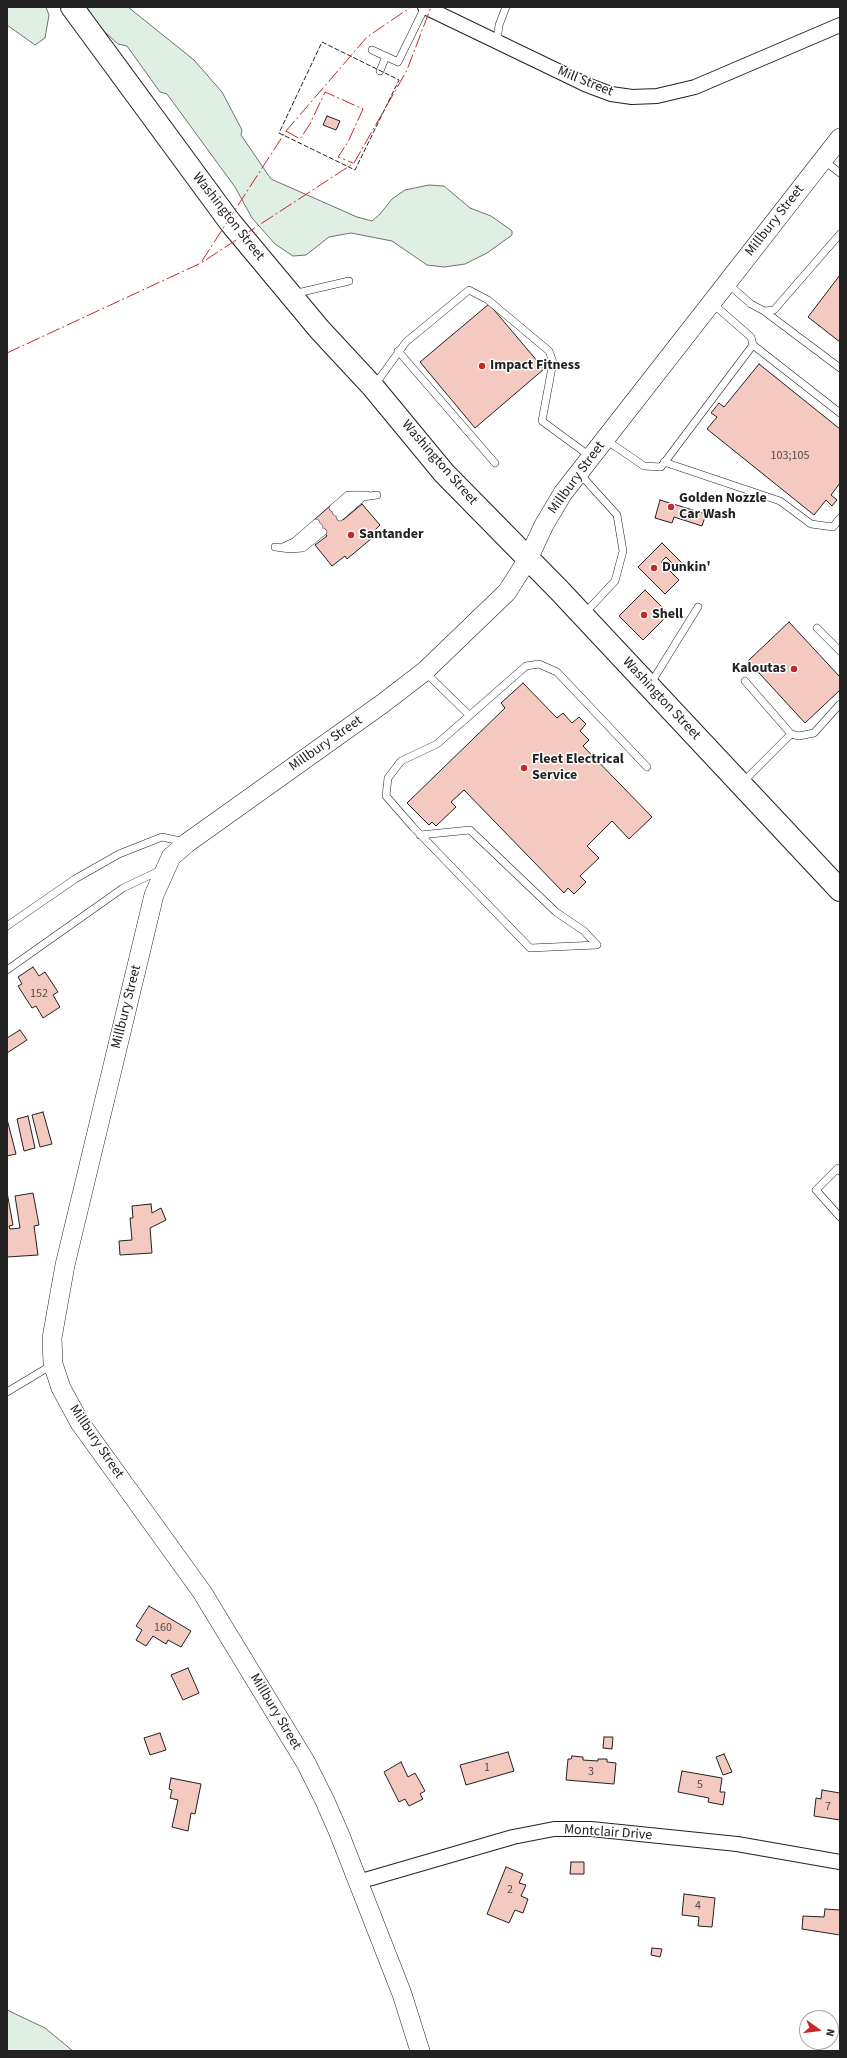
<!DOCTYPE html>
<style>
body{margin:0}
#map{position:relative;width:847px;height:2058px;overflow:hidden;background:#fff;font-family:"Source Sans 3",sans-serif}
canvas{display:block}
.frame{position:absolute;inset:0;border:8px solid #222;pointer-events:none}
.north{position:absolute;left:799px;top:2010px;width:40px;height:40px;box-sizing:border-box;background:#fff;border:1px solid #a7a7a7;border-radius:50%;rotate:104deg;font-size:11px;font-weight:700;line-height:16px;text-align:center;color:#222}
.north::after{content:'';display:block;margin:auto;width:14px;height:18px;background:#c62828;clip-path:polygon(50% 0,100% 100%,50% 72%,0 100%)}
</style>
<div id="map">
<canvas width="847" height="2058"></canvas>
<div class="frame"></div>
<div class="north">N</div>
</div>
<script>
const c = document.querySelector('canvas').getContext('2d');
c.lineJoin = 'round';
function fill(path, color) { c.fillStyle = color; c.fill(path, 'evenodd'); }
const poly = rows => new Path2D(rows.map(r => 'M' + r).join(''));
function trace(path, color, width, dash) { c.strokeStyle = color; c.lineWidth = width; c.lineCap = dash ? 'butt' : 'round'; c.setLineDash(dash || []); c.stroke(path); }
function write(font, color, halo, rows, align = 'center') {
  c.font = font + ' "Source Sans 3",sans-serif'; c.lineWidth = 3; c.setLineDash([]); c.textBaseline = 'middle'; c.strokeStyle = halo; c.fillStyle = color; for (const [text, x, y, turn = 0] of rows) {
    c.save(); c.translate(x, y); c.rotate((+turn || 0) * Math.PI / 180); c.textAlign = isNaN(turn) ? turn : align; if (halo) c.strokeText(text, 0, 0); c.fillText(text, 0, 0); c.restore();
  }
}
const green = poly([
 [7,7,46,7,49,15,45,38,35,45,7,25,7,7],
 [87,7,128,7,194,60,222,92,242,130,241,135,271,179,357,217,372,221,380,214,392,199,405,190,429,185,444,186,470,208,491,216,508,228,512,231,512,235,487,253,465,264,444,267,427,265,392,241,351,233,329,237,306,255,293,256,275,244,252,218,235,187,167,94,160,92,127,46,118,44,96,24,87,7],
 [7,2010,45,2028,73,2051,7,2051,7,2010]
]);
fill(green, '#e0efe3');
trace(green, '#6f6f6f', 1);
const building = poly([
 [327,116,340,121,336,130,323,125,327,116],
 [840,275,840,342,808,317,840,275],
 [489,304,544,369,475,428,420,362,489,304],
 [759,364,840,429,840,483,831,495,837,500,832,506,826,500,814,515,707,429,717,417,711,413,719,403,724,407,759,364],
 [660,500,706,514,702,526,674,517,672,523,655,518,660,500],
 [362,504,380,525,375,530,378,533,347,559,345,556,332,566,315,545,327,536,314,520,331,505,343,520,362,504],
 [662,543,683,564,678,569,666,557,661,562,679,580,665,594,638,567,662,543],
 [645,590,669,614,643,640,619,616,645,590],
 [789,622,840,677,840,690,805,723,748,661,789,622],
 [523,683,557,718,563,713,572,723,579,717,586,724,580,731,589,740,583,746,652,817,629,839,612,821,587,846,599,858,580,876,586,882,574,894,568,888,564,893,464,790,451,802,456,807,436,826,432,822,429,825,407,803,505,708,501,703,523,683],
 [33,967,39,976,45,972,58,992,53,995,60,1007,43,1018,36,1006,32,1008,18,986,22,984,18,977,33,967],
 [20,1030,27,1040,7,1053,7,1038,20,1030],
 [43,1112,52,1144,40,1147,32,1115,43,1112],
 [28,1116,35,1148,24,1151,17,1119,28,1116],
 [7,1119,16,1154,7,1156,7,1119],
 [7,1192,13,1225,9,1226,10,1229,20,1228,15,1196,33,1193,39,1225,34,1226,38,1255,7,1257,7,1192],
 [151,1204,152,1213,161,1208,166,1220,150,1228,152,1253,120,1255,119,1241,132,1240,130,1218,133,1218,132,1206,151,1204],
 [149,1606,191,1631,181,1647,168,1640,166,1644,153,1636,146,1646,136,1640,142,1630,136,1626,149,1606],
 [188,1668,199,1693,183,1700,171,1675,188,1668],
 [160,1733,166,1750,150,1755,144,1738,160,1733],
 [604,1737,613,1737,612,1749,603,1748,604,1737],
 [508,1752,514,1771,466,1785,460,1765,508,1752],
 [724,1754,732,1772,723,1775,716,1757,724,1754],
 [572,1756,583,1757,583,1760,598,1761,598,1759,607,1759,607,1762,616,1763,614,1784,566,1780,568,1759,571,1759,572,1756],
 [401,1762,408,1777,415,1773,425,1791,420,1794,423,1799,409,1806,405,1799,399,1802,384,1772,401,1762],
 [682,1771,722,1778,720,1792,725,1792,723,1805,708,1802,709,1798,678,1792,682,1771],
 [171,1778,201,1784,195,1814,191,1813,188,1831,172,1827,178,1800,170,1798,172,1790,169,1789,171,1778],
 [822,1790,840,1793,840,1820,814,1816,816,1798,821,1799,822,1790],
 [571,1862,584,1862,584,1874,570,1874,571,1862],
 [506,1867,523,1874,519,1883,526,1885,521,1896,528,1899,523,1913,515,1910,509,1923,487,1914,506,1867],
 [684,1894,715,1898,712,1927,698,1926,699,1917,682,1915,684,1894],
 [825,1909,840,1910,840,1935,802,1929,803,1916,824,1917,825,1909],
 [652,1948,662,1949,660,1957,651,1955,652,1948]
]);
fill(building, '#f3c9c0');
trace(building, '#222', 1);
const lane = poly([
 [497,42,499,25,506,7],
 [372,50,398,62,425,7],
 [380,71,386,56],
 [823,160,840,173],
 [728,284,751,304,764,311,774,310,840,234],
 [293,294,349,281],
 [764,311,840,368],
 [753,345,840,413],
 [398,351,495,463],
 [374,386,406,342,469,290,488,300,549,351,553,362,542,421,591,457],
 [606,440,644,466,661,467,753,345,751,337,712,303],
 [664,462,780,501,811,524,833,527,840,518],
 [579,473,617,515,623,551,615,581,585,613],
 [333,508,348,495,367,495],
 [336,512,357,495],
 [340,517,363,497,377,495],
 [296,546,319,527],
 [275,547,290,549,303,548,323,532],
 [283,547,294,542,316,523],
 [817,628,840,651],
 [425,672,469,715],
 [745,681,791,734],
 [651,683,698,607],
 [742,783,791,734,799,736,814,733,840,704],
 [420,835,470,830,556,912,584,931,597,945,530,948,413,827,386,796,388,778,401,761,437,744,526,666,539,664,557,672,647,767],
 [7,926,75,879,119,854,162,837,185,842],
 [7,970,123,888,161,870],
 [840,1171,838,1168,816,1190,840,1217],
 [7,1392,52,1365]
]);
const street = poly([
 [425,7,587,85,611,94,632,97,657,96,695,87,840,25],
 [358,1882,513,1837,554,1829,591,1829,737,1844,840,1862]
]);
const secondary = poly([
 [420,2051,402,1994,339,1833,325,1801,306,1763,202,1592,80,1423,61,1388,53,1364,52,1338,65,1265,154,895,171,857,187,843,382,704,425,671,507,592,528,559,544,525,563,493,840,138]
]);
const primary = poly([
 [72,7,230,222,320,330,373,387,444,473,559,590,840,890]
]);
trace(lane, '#222', 8);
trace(street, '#222', 16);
trace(secondary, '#222', 20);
trace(primary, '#222', 24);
trace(lane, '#fff', 7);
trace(street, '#fff', 14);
trace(secondary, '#fff', 19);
trace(primary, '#fff', 22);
trace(poly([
 [322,42,399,80,355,170,279,133,322,42]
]), '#222', 1, [5, 2]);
trace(poly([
 [286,131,300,139,310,124,325,92,363,109,348,142,338,157,353,163],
 [202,261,286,131,367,37,411,7],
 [7,353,201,263,354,163,407,70,431,7]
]), '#c62828', 1, [14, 3, 2, 3]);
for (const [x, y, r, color] of [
 [482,366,4,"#c62828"],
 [671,507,4,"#c62828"],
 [351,535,4,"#c62828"],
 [654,568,4,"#c62828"],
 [644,615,4,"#c62828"],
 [794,669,4,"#c62828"],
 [524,768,4,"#c62828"]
]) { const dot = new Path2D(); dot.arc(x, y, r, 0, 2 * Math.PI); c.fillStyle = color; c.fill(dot); trace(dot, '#fff', 1.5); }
write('12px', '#564c4a', null, [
 ["103;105",790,456],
 ["152",39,994],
 ["160",163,1628],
 ["1",487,1768],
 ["3",591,1772],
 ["5",700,1785],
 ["7",828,1807],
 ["2",510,1890],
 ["4",698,1906]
]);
write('14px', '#222', '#fff', [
 ["Mill Street",585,82,22],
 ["Washington Street",228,217,52],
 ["Millbury Street",775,221,-52],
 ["Washington Street",439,463,49],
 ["Millbury Street",577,478,-54],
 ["Washington Street",661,699,47],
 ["Millbury Street",326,744,-35],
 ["Millbury Street",127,1007,-76],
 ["Millbury Street",96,1442,56],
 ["Millbury Street",275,1712,59],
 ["Montclair Drive",608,1833,4]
]);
write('bold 14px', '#222', '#fff', [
 ["Impact Fitness",490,366],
 ["Golden Nozzle",679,499],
 ["Car Wash",679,515],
 ["Santander",359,535],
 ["Dunkin'",662,568],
 ["Shell",652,615],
 ["Kaloutas",786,669,"right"],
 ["Fleet Electrical",532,760],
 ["Service",532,776]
], 'left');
</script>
